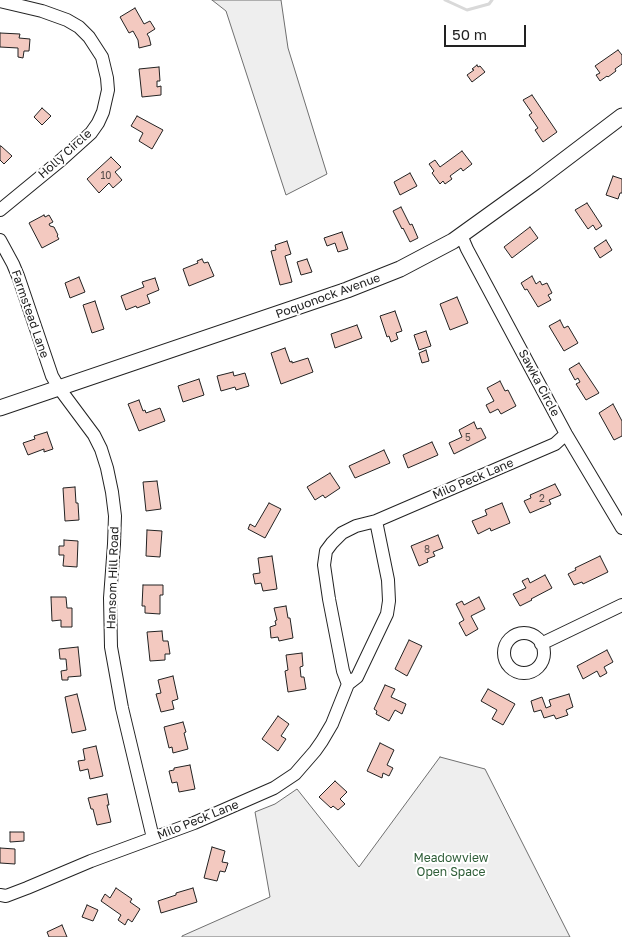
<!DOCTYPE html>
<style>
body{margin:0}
#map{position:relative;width:622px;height:937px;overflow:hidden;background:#fff;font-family:"Golos Text",sans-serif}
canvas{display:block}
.scale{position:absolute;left:444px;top:25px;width:82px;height:22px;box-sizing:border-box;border:2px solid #222;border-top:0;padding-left:6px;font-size:15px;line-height:18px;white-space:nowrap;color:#222;-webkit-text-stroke:4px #fff;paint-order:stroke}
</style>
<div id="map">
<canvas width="622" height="937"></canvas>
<div class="scale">50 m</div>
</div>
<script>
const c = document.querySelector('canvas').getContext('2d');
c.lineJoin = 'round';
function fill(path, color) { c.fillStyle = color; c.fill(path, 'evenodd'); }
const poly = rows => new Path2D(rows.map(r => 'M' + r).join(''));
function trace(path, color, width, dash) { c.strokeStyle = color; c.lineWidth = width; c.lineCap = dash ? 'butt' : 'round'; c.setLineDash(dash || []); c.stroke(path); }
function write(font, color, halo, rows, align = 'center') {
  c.font = font + ' "Golos Text",sans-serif'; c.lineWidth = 4; c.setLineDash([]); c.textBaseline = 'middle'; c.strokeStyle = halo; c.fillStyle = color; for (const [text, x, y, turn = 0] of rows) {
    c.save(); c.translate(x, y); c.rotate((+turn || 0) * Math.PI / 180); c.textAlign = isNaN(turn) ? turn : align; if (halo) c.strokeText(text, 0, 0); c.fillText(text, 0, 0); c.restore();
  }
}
const green = poly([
 [212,0,281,0,288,48,327,174,286,195,226,11,212,0],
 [440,757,485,769,570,937,182,937,182,936,270,897,255,812,275,804,297,789,359,867,440,757]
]);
fill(green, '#eee');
trace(green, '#6f6f6f', 1);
trace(poly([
 [445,0,467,10,489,4,492,0]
]), '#d9d9d9', 3);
const building = poly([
 [135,8,144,24,150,21,155,29,147,34,149,37,151,45,139,48,138,40,133,31,129,33,120,17,135,8],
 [0,33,20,34,19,38,30,39,29,51,24,51,23,58,18,57,18,48,0,47,0,33],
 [618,50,622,55,622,64,615,69,616,71,608,77,607,76,600,81,596,75,600,73,595,66,618,50],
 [477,65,478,67,480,66,485,72,472,82,467,75,474,70,472,69,477,65],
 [159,67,160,81,157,81,157,87,161,86,161,95,142,97,139,69,159,67],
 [532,95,557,132,543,142,535,130,538,128,529,115,532,113,523,100,532,95],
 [42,108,51,116,42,125,34,117,42,108],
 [137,116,163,130,152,149,139,141,143,133,131,126,137,116],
 [0,146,1,146,12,156,4,164,0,160,0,146],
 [462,151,472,164,463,171,461,168,450,176,452,179,445,184,443,181,440,184,432,173,434,171,429,164,435,160,440,167,462,151],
 [111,157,121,167,115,172,122,180,113,188,109,183,99,193,87,179,111,157],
 [410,173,417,186,400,195,394,182,410,173],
 [613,176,622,179,622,193,620,193,618,199,606,195,613,176],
 [587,203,602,226,596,230,593,225,588,229,575,210,587,203],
 [401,207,410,225,412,224,418,238,410,242,403,228,402,229,393,211,401,207],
 [44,215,45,217,49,215,53,222,49,224,50,226,54,227,58,235,57,236,59,239,42,248,29,223,44,215],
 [530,227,538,238,512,258,504,247,530,227],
 [342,232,348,249,338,252,335,243,327,246,324,238,342,232],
 [606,240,612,250,600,258,594,248,606,240],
 [287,241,291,254,285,256,292,282,280,285,271,251,276,250,275,245,287,241],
 [202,259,204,263,208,262,214,276,189,286,183,269,198,263,197,261,202,259],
 [307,259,312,272,301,275,297,262,307,259],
 [532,276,536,284,540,281,542,285,547,283,552,293,548,295,551,300,538,307,527,289,525,290,521,283,532,276],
 [79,277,85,292,70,298,65,283,79,277],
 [155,278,159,290,147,295,150,303,137,308,136,306,126,310,121,296,144,287,142,282,155,278],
 [457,297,468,323,450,330,440,304,457,297],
 [95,301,104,329,92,333,83,305,95,301],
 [395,311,402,331,396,333,398,339,391,342,389,336,387,337,380,316,395,311],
 [560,320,564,328,568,326,578,343,564,351,549,326,560,320],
 [357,325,362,338,335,348,331,334,357,325],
 [426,331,431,346,419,350,414,335,426,331],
 [285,348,290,362,292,361,292,363,308,358,313,372,281,384,271,353,285,348],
 [426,350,429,361,422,363,419,353,426,350],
 [579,363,599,393,586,400,576,384,580,382,578,378,575,380,569,369,579,363],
 [233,372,234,376,245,373,249,386,236,390,235,387,221,391,217,376,233,372],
 [199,379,204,395,183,402,178,386,199,379],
 [500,381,505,391,508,390,516,406,501,414,498,409,490,413,486,405,494,401,487,388,500,381],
 [139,400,143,411,145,410,146,413,160,408,165,421,139,431,128,404,139,400],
 [613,404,622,421,622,436,614,440,599,413,613,404],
 [474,422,477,429,481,428,486,438,454,454,449,443,462,437,459,430,474,422],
 [47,432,53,449,44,452,44,449,28,455,23,443,35,439,34,436,47,432],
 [432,442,438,455,408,468,403,455,432,442],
 [384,450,390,463,355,478,349,466,384,450],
 [330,473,340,488,325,498,323,495,315,500,307,487,330,473],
 [157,481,161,509,146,511,143,482,157,481],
 [555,484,561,495,549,500,551,504,530,513,524,501,531,498,530,495,555,484],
 [75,487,76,503,78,503,79,520,65,521,63,488,75,487],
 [269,503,281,509,265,538,248,529,250,524,255,527,269,503],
 [502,503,510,523,491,531,490,528,478,534,472,521,487,515,485,510,502,503],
 [147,530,162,531,160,557,146,556,147,530],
 [438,535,443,548,433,552,435,556,427,559,428,562,419,566,411,546,438,535],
 [64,540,78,541,77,567,63,566,64,555,59,555,59,546,64,546,64,540],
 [272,556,277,589,263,591,261,583,255,584,253,574,260,573,258,558,272,556],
 [600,556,608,572,583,584,582,582,574,585,568,574,576,570,575,568,600,556],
 [545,575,552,588,531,599,532,600,520,606,513,594,526,588,522,581,528,578,530,583,545,575],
 [143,585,163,585,163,595,160,595,160,614,145,613,145,606,142,606,143,585],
 [51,597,66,597,67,608,72,608,72,627,61,627,61,620,52,621,51,597],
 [479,597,485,609,471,616,478,629,466,636,459,623,464,620,456,604,462,601,464,605,479,597],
 [286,606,288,618,290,618,293,638,279,641,278,637,271,638,270,627,276,625,275,621,277,620,274,608,286,606],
 [162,631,163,641,168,641,170,654,165,654,165,660,150,661,147,632,162,631],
 [409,640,422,646,407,676,395,669,409,640],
 [78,647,81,676,68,677,68,680,62,680,61,671,67,670,66,659,60,659,59,649,78,647],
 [607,650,613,662,604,667,607,673,600,677,597,671,583,679,577,666,607,650],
 [302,653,303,666,300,667,301,677,304,677,306,689,288,692,285,671,288,670,286,655,302,653],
 [173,676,178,699,172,701,174,709,161,712,156,694,161,693,158,680,173,676],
 [385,685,395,689,391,697,406,704,402,714,395,710,389,721,376,714,377,711,374,709,385,685],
 [488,689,515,704,503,725,492,719,497,710,481,701,488,689],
 [77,694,86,730,72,733,65,697,77,694],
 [569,694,573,707,566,710,568,715,556,719,554,715,544,718,541,710,534,712,531,701,542,697,546,708,551,706,549,700,569,694],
 [278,716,289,724,281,736,286,739,278,751,262,739,278,716],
 [183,722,186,732,184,733,188,749,173,753,172,747,169,748,164,727,183,722],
 [380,743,394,750,387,765,393,768,389,776,383,773,382,778,367,771,380,743],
 [96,746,103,776,90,779,88,769,80,771,78,761,85,760,83,749,96,746],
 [190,765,195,789,179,792,177,782,172,783,169,771,174,770,174,768,190,765],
 [335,781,347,792,340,799,345,804,338,810,333,806,331,808,319,797,335,781],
 [107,794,109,805,107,805,111,822,97,825,93,809,91,809,88,798,107,794],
 [10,832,24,832,24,841,10,842,10,832],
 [212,847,225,851,222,862,228,863,225,872,220,871,217,881,204,878,212,847],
 [0,848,15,849,15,864,0,863,0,848],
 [116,888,132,899,130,902,140,909,132,922,128,919,125,925,118,920,121,915,101,901,105,894,110,898,116,888],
 [193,888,197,902,161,913,158,901,176,895,176,893,193,888],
 [87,905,98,910,93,921,82,917,87,905],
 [62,925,67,937,49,937,47,932,62,925]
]);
fill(building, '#f3c9c0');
trace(building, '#222', 1);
const minor = poly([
 [0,1,42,11,67,20,79,27,89,37,102,57,107,78,108,90,103,112,98,123,91,133,61,160,0,210],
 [461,235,467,249,566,434,622,528],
 [0,240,13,264,18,276,52,376,59,388,94,435,101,449,107,468,112,492,115,516,114,544,110,598,111,647,122,708,153,838],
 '504 653a20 20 0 1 1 40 0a20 20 0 1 1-40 0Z',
 [541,644,622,605],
 [348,684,357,677,387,614,389,601,388,580,376,521],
 [0,895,6,896,27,888,91,861,194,823,274,788,295,774,315,751,322,741,332,724,348,684,343,671,329,599,324,565,326,551,332,543,342,533,356,526,376,521,555,444,566,434]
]);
const major = poly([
 [0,408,347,290,400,269,453,241,535,182,622,116]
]);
trace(minor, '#222', 14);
trace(major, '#222', 17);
trace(minor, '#fff', 12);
trace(major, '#fff', 15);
write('10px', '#564c4a', null, [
 ["10",106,176],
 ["5",468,438],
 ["2",542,499],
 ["8",427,550]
]);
write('12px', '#222', '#fff', [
 ["Holly Circle",65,154,-42],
 ["Poquonock Avenue",328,296,-20],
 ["Farmstead Lane",30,314,71],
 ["Sawka Circle",539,383,62],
 ["Milo Peck Lane",473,479,-23],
 ["Hansom Hill Road",113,578,-88],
 ["Milo Peck Lane",198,820,-22]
]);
write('12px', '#2f5e38', '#fff', [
 ["Meadowview",451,858],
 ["Open Space",451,872]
]);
</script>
